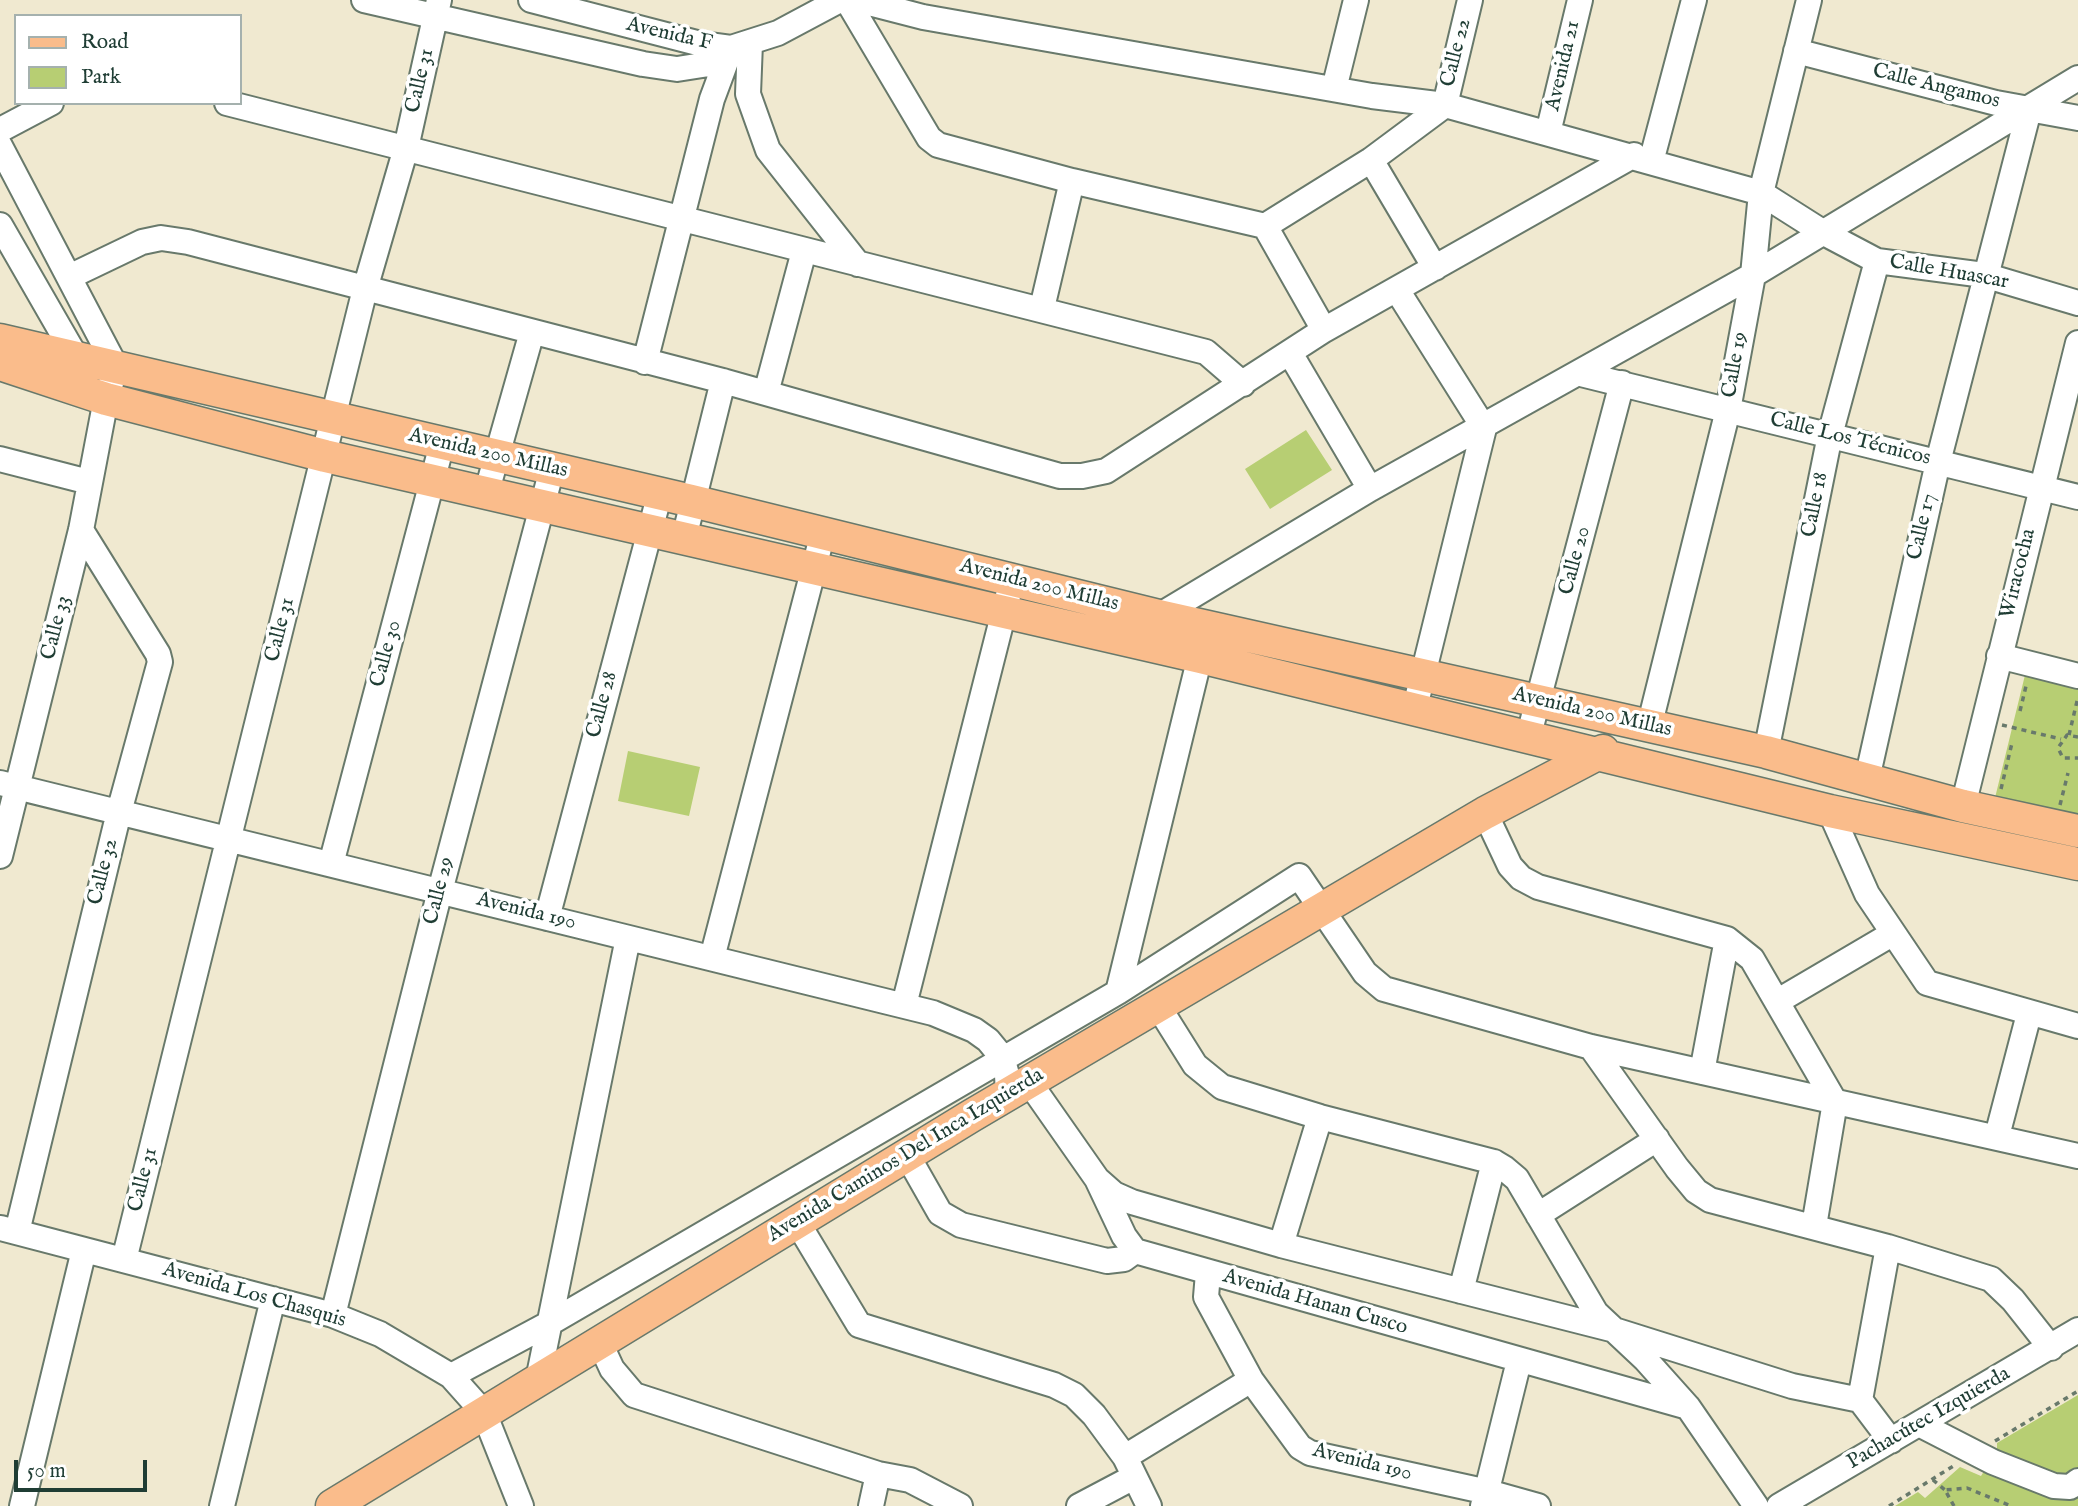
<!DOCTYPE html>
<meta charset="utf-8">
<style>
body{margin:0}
#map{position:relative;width:2078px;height:1506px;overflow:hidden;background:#f0e9d0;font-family:"IM FELL English",serif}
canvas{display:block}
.legend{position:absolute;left:14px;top:14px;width:228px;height:91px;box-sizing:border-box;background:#fff;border:2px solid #a5b1ae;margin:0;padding:9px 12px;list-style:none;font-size:21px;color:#1f3d34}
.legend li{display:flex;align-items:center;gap:14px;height:35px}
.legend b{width:35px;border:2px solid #a5b1ae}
.scale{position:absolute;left:14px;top:1460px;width:133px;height:32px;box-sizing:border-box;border:4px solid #1f3d34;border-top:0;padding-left:9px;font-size:21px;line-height:24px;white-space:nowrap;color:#1f3d34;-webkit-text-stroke:5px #fff;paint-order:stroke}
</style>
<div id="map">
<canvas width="2078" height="1506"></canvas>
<ul class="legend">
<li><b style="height:9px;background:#fabc8b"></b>Road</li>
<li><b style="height:19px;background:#b7ce73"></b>Park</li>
</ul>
<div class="scale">50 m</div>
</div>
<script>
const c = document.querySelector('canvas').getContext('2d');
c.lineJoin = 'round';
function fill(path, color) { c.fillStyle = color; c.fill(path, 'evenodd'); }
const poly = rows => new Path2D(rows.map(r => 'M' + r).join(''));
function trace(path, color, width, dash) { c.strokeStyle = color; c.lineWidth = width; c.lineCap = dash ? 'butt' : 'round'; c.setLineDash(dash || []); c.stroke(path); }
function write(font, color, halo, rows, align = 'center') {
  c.font = font + ' "IM FELL English",serif'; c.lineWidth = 7; c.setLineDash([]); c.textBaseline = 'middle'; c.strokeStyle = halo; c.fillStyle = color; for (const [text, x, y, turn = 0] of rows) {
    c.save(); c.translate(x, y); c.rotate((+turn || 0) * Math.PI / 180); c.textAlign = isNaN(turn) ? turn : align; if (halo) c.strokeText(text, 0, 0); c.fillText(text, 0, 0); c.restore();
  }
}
fill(poly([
 [1306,430,1332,470,1270,509,1245,469],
 [2025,675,2078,687,2078,815,1994,802],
 [628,751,700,767,689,816,618,801],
 [2078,1395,2078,1506,1895,1506,1918,1492,1925,1498,1960,1467,1981,1476,1997,1451,1997,1443]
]), '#b7ce73');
const minor = poly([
 [364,0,643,64,677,69,709,64,731,48],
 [531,0,701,44,731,48,778,33,840,0],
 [847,0,929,138,938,145,1072,181,1265,226,1371,160,1445,105,1470,0],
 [857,0,923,17,1372,96,1445,105,1761,193,1824,233,1877,261,1984,275,2078,303],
 [750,43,748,94,768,150,858,264],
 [1796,51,1996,103,2078,118],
 [1334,89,1356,0],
 [227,103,1206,352,1243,384],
 [0,130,51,103],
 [1548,133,1580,0],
 [0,146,116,367,106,399,81,530,0,856],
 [1371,160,1435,268],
 [1651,162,1694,0],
 [0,225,76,357],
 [1265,226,1324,330],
 [69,277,142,242,161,238,188,242,723,381,1060,476,1082,476,1106,471,1324,330,1634,155],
 [1397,290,1484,428,1414,711],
 [1042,308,1072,181],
 [1290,353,1370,489],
 [645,362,712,99,731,48],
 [1581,374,2078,497],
 [766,393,804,251],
 [0,459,89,482],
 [486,494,532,332],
 [684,538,723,381],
 [1152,620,1370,489,1753,275,2078,78],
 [1999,656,2078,676],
 [1649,727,1728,410,1753,275,1761,193,1809,0],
 [1528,738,1622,383],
 [1766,752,1830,435,1877,261],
 [1867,779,1938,462,2029,110],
 [0,783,933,1013,974,1030,988,1040,1002,1057,1007,1075,1008,1094],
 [1963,806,2078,343],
 [1830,811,1867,894,1927,983,2078,1026],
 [1485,813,1510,866,1521,878,1538,887,1727,939,1752,959,1835,1102,1814,1226],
 [331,864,442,444],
 [547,918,660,493],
 [712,958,823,533],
 [1118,992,1204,640],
 [1778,1001,1892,934],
 [904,1005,1012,580],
 [1158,1006,1195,1065,1222,1087,1320,1117,1494,1162,1504,1168,1517,1179,1596,1313,1645,1359,1688,1407,1756,1506],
 [1591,1047,1677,1168,1696,1191,1710,1200,1888,1247,1991,1279,2013,1300,2051,1348],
 [1702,1072,1727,939],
 [1029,1082,1097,1179,1124,1236,1135,1251,1688,1407],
 [1997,1136,2029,1014],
 [907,1155,940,1213,961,1225,1107,1261,1124,1259,1135,1251],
 [1097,1179,1114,1194,1132,1202,1281,1245,1611,1329,1792,1386,1860,1400],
 [1538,1215,1657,1139],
 [797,1222,859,1325,1054,1385,1074,1395,1094,1415,1125,1457,1149,1506],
 [1,1228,333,1315,380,1334,451,1376,484,1413,521,1506],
 [17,1232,119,812,160,662,158,654,81,530],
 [1281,1245,1320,1117],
 [1888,1247,1860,1400,1891,1441],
 [124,1260,365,289,406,148,439,0],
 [1208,1273,1206,1297,1251,1380,1300,1447,1310,1453,1488,1492,1538,1506],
 [1461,1291,1494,1162],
 [333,1315,440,891,552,469],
 [600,1343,612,1369,634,1395,878,1474,910,1480,960,1506],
 [451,1376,550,1323,1118,992,1299,876,1365,973,1384,989,1591,1047,2078,1156],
 [538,1380,628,938],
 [1919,1424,1993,1462,2054,1486,2070,1487,2078,1481],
 [1125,1457,1251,1380],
 [22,1506,84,1250],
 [222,1506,273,1299],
 [871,1506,878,1474],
 [1079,1506,1132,1478],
 [1483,1506,1519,1361],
 [1779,1506,2078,1330]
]);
const major = poly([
 [0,340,692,501,1159,616,1766,752,1963,806,2078,831],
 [0,364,106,399,325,456,1200,657,1830,811,2078,864],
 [332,1506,971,1116,1485,813,1603,751]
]);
trace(minor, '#68796b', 28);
trace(major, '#68796b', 35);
trace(poly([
 [2020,711,2027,682],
 [2002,725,2061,739],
 [2069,735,2078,697],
 [2078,737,2067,735,2058,748,2063,758,2078,758],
 [2001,789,2012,743],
 [2060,805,2068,773],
 [1995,1441,2078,1391],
 [1933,1480,1945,1490],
 [1889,1506,1955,1465],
 [1954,1506,1945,1490,1967,1488,2011,1506]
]), '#68796b', 3.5, [5, 5]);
trace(minor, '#fff', 24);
trace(major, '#fabc8b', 32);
write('21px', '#1f3d34', '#fff', [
 ["Avenida F",669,35,13],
 ["Calle 22",1457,53,-76],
 ["Avenida 21",1564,66,-77],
 ["Calle 31",421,81,-77],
 ["Calle Angamos",1936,87,14],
 ["Calle Huascar",1949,273,10],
 ["Calle 19",1736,365,-80],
 ["Calle Los Técnicos",1850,440,14],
 ["Avenida 200 Millas",488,454,13],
 ["Calle 18",1816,505,-79],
 ["Calle 17",1923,527,-77],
 ["Calle 20",1576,561,-75],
 ["Wiracocha",2019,574,-76],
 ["Avenida 200 Millas",1039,586,14],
 ["Calle 33",57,628,-76],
 ["Calle 31",281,630,-76],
 ["Calle 30",387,654,-75],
 ["Calle 28",603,705,-75],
 ["Avenida 200 Millas",1592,713,13],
 ["Calle 32",104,872,-76],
 ["Calle 29",440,891,-76],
 ["Avenida 190",526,912,14],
 ["Avenida Caminos Del Inca Izquierda",906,1156,-31],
 ["Calle 31",144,1180,-76],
 ["Avenida Los Chasquis",254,1296,16],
 ["Avenida Hanan Cusco",1315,1303,16],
 ["Pachacútec Izquierda",1929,1419,-30],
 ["Avenida 190",1362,1463,14]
]);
</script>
